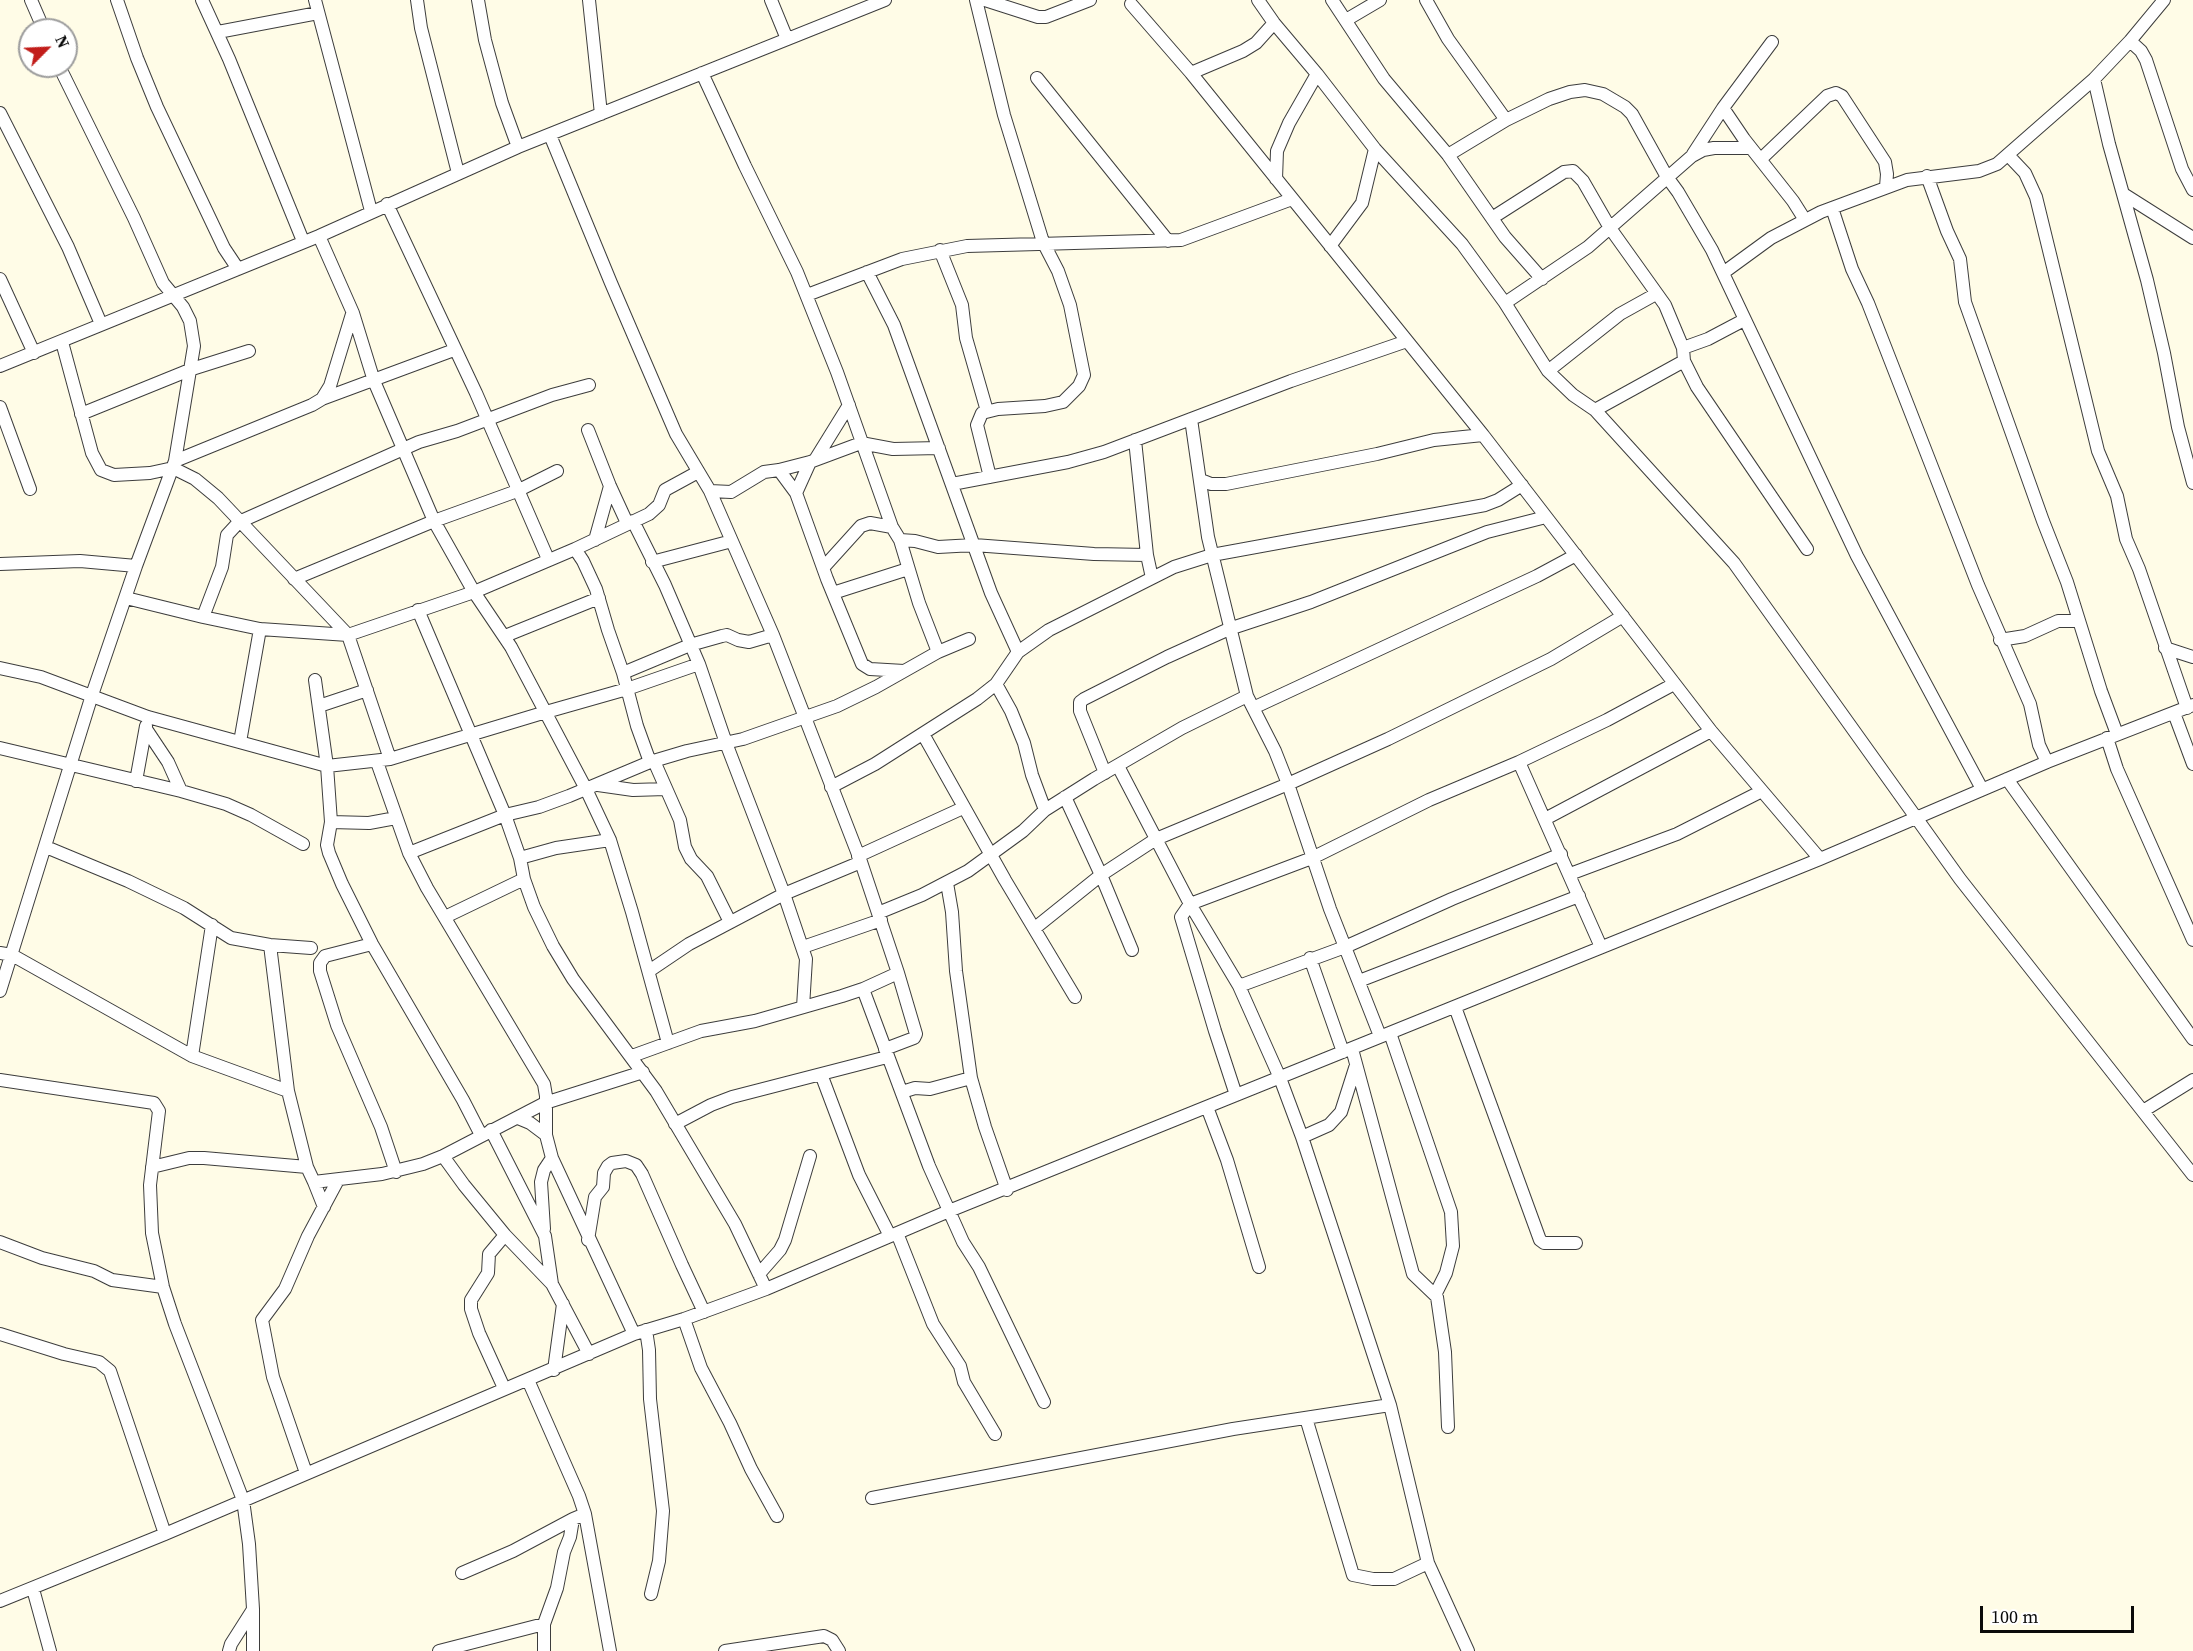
<!DOCTYPE html>
<style>
body{margin:0}
#map{position:relative;width:2193px;height:1651px;overflow:hidden;background:#fffce7;font-family:"Source Serif 4",serif}
canvas{display:block}
.north{position:absolute;left:18px;top:18px;width:60px;height:60px;box-sizing:border-box;background:#fff;border:2px solid #9d9d9d;border-radius:50%;rotate:66deg;font-size:16px;font-weight:700;line-height:24px;text-align:center;color:#0a0a0a}
.north::after{content:'';display:block;margin:auto;width:21px;height:27px;background:#c21d1a;clip-path:polygon(50% 0,100% 100%,50% 72%,0 100%)}
.scale{position:absolute;left:1980px;top:1606px;width:154px;height:27px;box-sizing:border-box;border:3px solid #0a0a0a;border-top:0;padding-left:8px;font-size:18px;line-height:21px;white-space:nowrap;color:#0a0a0a;-webkit-text-stroke:4px #fff;paint-order:stroke}
</style>
<div id="map">
<canvas width="2193" height="1651"></canvas>
<div class="north">N</div>
<div class="scale">100 m</div>
</div>
<script>
const c = document.querySelector('canvas').getContext('2d');
c.lineJoin = 'round';
const poly = rows => new Path2D(rows.map(r => 'M' + r).join(''));
function trace(path, color, width, dash) { c.strokeStyle = color; c.lineWidth = width; c.lineCap = dash ? 'butt' : 'round'; c.setLineDash(dash || []); c.stroke(path); }
const minor = poly([
 [31,0,44,30],
 [117,0,137,58,157,107,224,248,238,269],
 [202,0,229,59,303,241],
 [315,0,371,211],
 [417,0,421,28,458,173],
 [478,0,485,40,502,103,518,147],
 [589,0,601,114],
 [771,0,787,39],
 [976,0,1004,115,1043,242,1058,271,1070,305,1084,375,1079,386,1063,402,1045,406,998,409,982,413,977,425,990,477],
 [985,0,1038,17,1046,17,1090,0],
 [1258,0,1274,23,1317,74,1375,149,1462,244,1505,303,1548,371,1573,395,1595,410,1734,563,1960,879,2193,1175],
 [1332,0,1384,79,1448,155,1505,237,1542,279],
 [1426,0,1448,39,1506,120],
 [1131,4,1191,73,1483,435,1711,731,1820,859],
 [1346,20,1380,0],
 [218,32,318,13],
 [2130,41,2141,51,2146,60,2182,169,2193,190],
 [1191,73,1243,51,1256,43,1274,23],
 [1037,78,1168,241],
 [2094,79,2109,144,2147,280,2164,353,2178,427,2193,483],
 [1723,108,1744,139,1793,201,1805,220],
 [0,113,68,247,101,324],
 [550,135,611,283,676,434,710,491,773,635,861,862,898,973,863,989,842,996,755,1021,701,1031,632,1056],
 [1693,154,1723,108,1772,42],
 [1448,155,1506,120,1549,99,1570,92,1585,90,1603,94,1625,107,1632,114,1667,177,1678,192,1712,250,1857,556,1982,789],
 [2008,155,2025,173,2036,197,2098,451,2117,496,2126,539,2139,569,2187,708],
 [1761,159,1827,96,1836,93,1842,96,1885,162,1887,174,1886,187],
 [1927,176,1947,231,1960,259,1965,302,2043,521,2067,582,2101,691,2117,734],
 [1276,179,1277,151,1289,123,1317,74],
 [2125,195,2193,238],
 [387,204,476,393,548,559],
 [1832,208,1852,269,1868,303,1978,585,2030,704,2039,745,2047,762],
 [1492,218,1564,172,1573,171,1583,181,1610,228,1665,305,1683,348,1684,361,1595,410],
 [319,236,353,313,374,381,434,521,474,592,511,647,586,789,610,840,632,912,668,1043],
 [1330,246,1362,203,1375,149],
 [940,250,962,305,966,338,987,411],
 [867,272,894,325,991,593,1018,652],
 [1723,273,1771,238,1821,212,1907,180,1979,171,1997,164,2094,79,2130,41,2164,0],
 [0,279,34,353],
 [807,295,902,259,967,246,1181,240,1292,199],
 [1505,303,1588,247,1692,156,1703,150,1714,148,1751,148],
 [62,342,92,453,101,470,114,475,150,473,173,468,195,479,218,498,348,635,390,759],
 [1683,348,1708,339,1744,320],
 [1684,361,1697,387,1807,549],
 [0,366,319,236,518,147,885,0],
 [1548,371,1620,314,1656,294],
 [322,399,454,350],
 [0,407,30,489],
 [81,414,192,369,249,351],
 [1191,419,1208,537,1247,696,1275,751,1288,784,1330,909,1380,1036],
 [588,430,610,486,627,523],
 [1135,440,1147,555],
 [815,460,849,405],
 [175,461,312,405,322,399,330,386,352,314],
 [779,470,796,493,827,579,862,664,870,669,904,671],
 [1201,480,1211,484,1226,484,1377,454,1434,440,1483,435],
 [952,484,1068,462,1104,452,1291,381,1407,341],
 [710,491,731,492,764,472,779,470,810,462,861,443,893,449,939,448],
 [796,493,810,462],
 [633,521,665,585,699,664,726,743,784,894,806,959,803,1007],
 [595,540,610,486],
 [900,540,915,541,938,547,974,545,1094,554,1147,555,1152,578],
 [575,549,583,561,596,589,608,630,623,673,637,726,650,762],
 [652,562,732,541],
 [0,564,80,561,136,566],
 [823,568,861,526,870,523,892,527],
 [294,579,434,521,517,491,557,471],
 [833,593,908,569],
 [126,598,203,617,260,629,348,635,474,592,575,549,649,514,659,505,665,490,698,472],
 [418,610,505,815,520,858,524,879,534,907,553,946,573,979,656,1091,735,1224,766,1289],
 [203,617,222,567,227,535,239,522,419,442,457,431,552,395,589,385],
 [505,636,599,598],
 [2000,640,2025,636,2058,621,2079,621],
 [2165,648,2193,657],
 [938,652,969,639],
 [0,668,41,677,148,717,327,766,390,759,546,712,627,689,699,664],
 [623,673,690,645,722,636,727,635,738,640,749,642,773,635],
 [315,680,327,766,331,822,327,845,329,853,342,884,372,944,463,1100,481,1135],
 [996,684,1011,711,1024,743,1032,775,1045,810],
 [319,706,367,690],
 [1253,708,1537,576,1576,555],
 [2174,713,2193,764],
 [146,729,168,762,181,791],
 [923,734,1005,880,1075,997],
 [2107,738,2117,769,2193,940],
 [240,742,260,629],
 [0,748,181,791,226,804,251,815,303,844],
 [654,761,680,820,685,847,691,859,707,876,730,922],
 [377,762,409,853,427,888,544,1084,546,1096,546,1135,552,1158,634,1334],
 [1519,762,1601,947],
 [1118,766,1190,904,1239,986,1280,1078,1302,1137,1390,1405,1428,1563,1468,1651],
 [1105,773,1080,711,1080,702,1084,699,1167,657,1229,629,1311,602,1487,532,1546,517],
 [2007,779,2193,1039],
 [136,781,146,726],
 [598,785,633,790,666,789],
 [831,787,875,764,977,699,996,684,1018,652,1049,630,1174,567,1212,555,1485,505,1498,500,1522,485],
 [1065,797,1101,875,1156,839,1288,784,1388,739,1551,659,1623,616],
 [1545,819,1711,731],
 [331,822,369,823,396,818],
 [46,847,128,881,184,908,231,938,270,945,311,948],
 [409,853,505,815,539,807,569,796,650,762,687,751,743,739,837,706,876,687,938,652,919,603,900,540,892,527,837,372,797,272,745,166,702,73],
 [858,856,963,808],
 [520,858,556,848,610,840],
 [1570,874,1677,834,1762,791],
 [947,883,952,912,956,971,971,1078,985,1127,1007,1190],
 [878,913,922,895,968,871,1023,831,1045,810,1094,779,1182,728,1247,696],
 [445,917,524,879],
 [1035,928,1101,875,1132,950],
 [372,944,325,956,320,963,320,971,337,1025,381,1127,396,1172],
 [270,945,288,1091,307,1167,314,1182,382,1174,423,1164,443,1156,545,1103,643,1072],
 [803,947,881,920],
 [0,953,12,955,192,1056,288,1091],
 [1310,958,1343,1052],
 [649,971,689,944,784,894,861,862],
 [1359,981,1579,896],
 [1239,986,1345,947,1452,899,1561,854],
 [863,989,929,1166,963,1242,979,1267,1044,1402],
 [0,991,92,695,136,566,175,461,194,346,190,321,183,307,163,283,134,218,59,66],
 [1455,1007,1540,1240,1544,1243,1576,1243],
 [1390,1033,1451,1212,1453,1246,1446,1273,1435,1295],
 [885,1049,914,1038,916,1034,898,973],
 [1352,1049,1413,1274,1437,1297,1445,1352,1448,1427],
 [192,1056,212,925],
 [821,1074,859,1175,890,1236],
 [0,1080,154,1103,159,1111,150,1185,152,1233,163,1287,175,1324,243,1500,249,1544,253,1609,253,1651],
 [902,1092,915,1088,930,1089,971,1078],
 [1236,1095,1215,1031,1181,917,1190,904,1312,858,1429,800,1519,762,1607,720,1674,684],
 [1207,1107,1227,1160,1259,1267],
 [2143,1111,2193,1080],
 [518,1118,530,1123,546,1135],
 [675,1124,711,1105,732,1097,887,1057],
 [491,1130,545,1236,552,1284,589,1354],
 [1302,1137,1329,1125,1341,1112,1356,1065],
 [443,1156,464,1185,505,1235,552,1284],
 [152,1167,189,1158,204,1158,307,1167],
 [314,1182,324,1207],
 [544,1229,541,1182,544,1170,552,1158],
 [897,1233,933,1324,960,1366,964,1382,995,1434],
 [588,1240,595,1197,603,1187,604,1173,608,1166,612,1163,626,1161,636,1165,642,1174,682,1265,704,1312],
 [0,1242,42,1258,94,1271,112,1280,163,1287],
 [759,1274,780,1250,785,1240,810,1156],
 [684,1319,701,1368,730,1423,751,1469,777,1516],
 [646,1330,649,1350,650,1399,663,1511,659,1561,651,1594],
 [0,1334,64,1354,99,1362,110,1371,165,1534],
 [554,1370,563,1304],
 [528,1380,579,1496,585,1514,610,1651],
 [504,1388,479,1333,471,1309,471,1300,488,1273,489,1254,505,1235],
 [1306,1418,1353,1575,1373,1579,1394,1579,1428,1563],
 [306,1473,273,1377,262,1320,285,1289,308,1236,338,1180],
 [872,1498,1233,1429,1390,1405],
 [462,1573,513,1551,573,1519],
 [33,1589,50,1651],
 [0,1601,165,1534,634,1334,684,1319,766,1289,949,1211,1820,859,2047,762,2193,705],
 [229,1651,231,1644,252,1611],
 [439,1651,544,1624],
 [544,1651,544,1624,557,1588,564,1552,570,1537,573,1519,585,1514],
 [725,1651,824,1636,832,1640,839,1651]
]);
trace(minor, '#3d3d3d', 14);
trace(minor, '#fff', 12);
</script>
